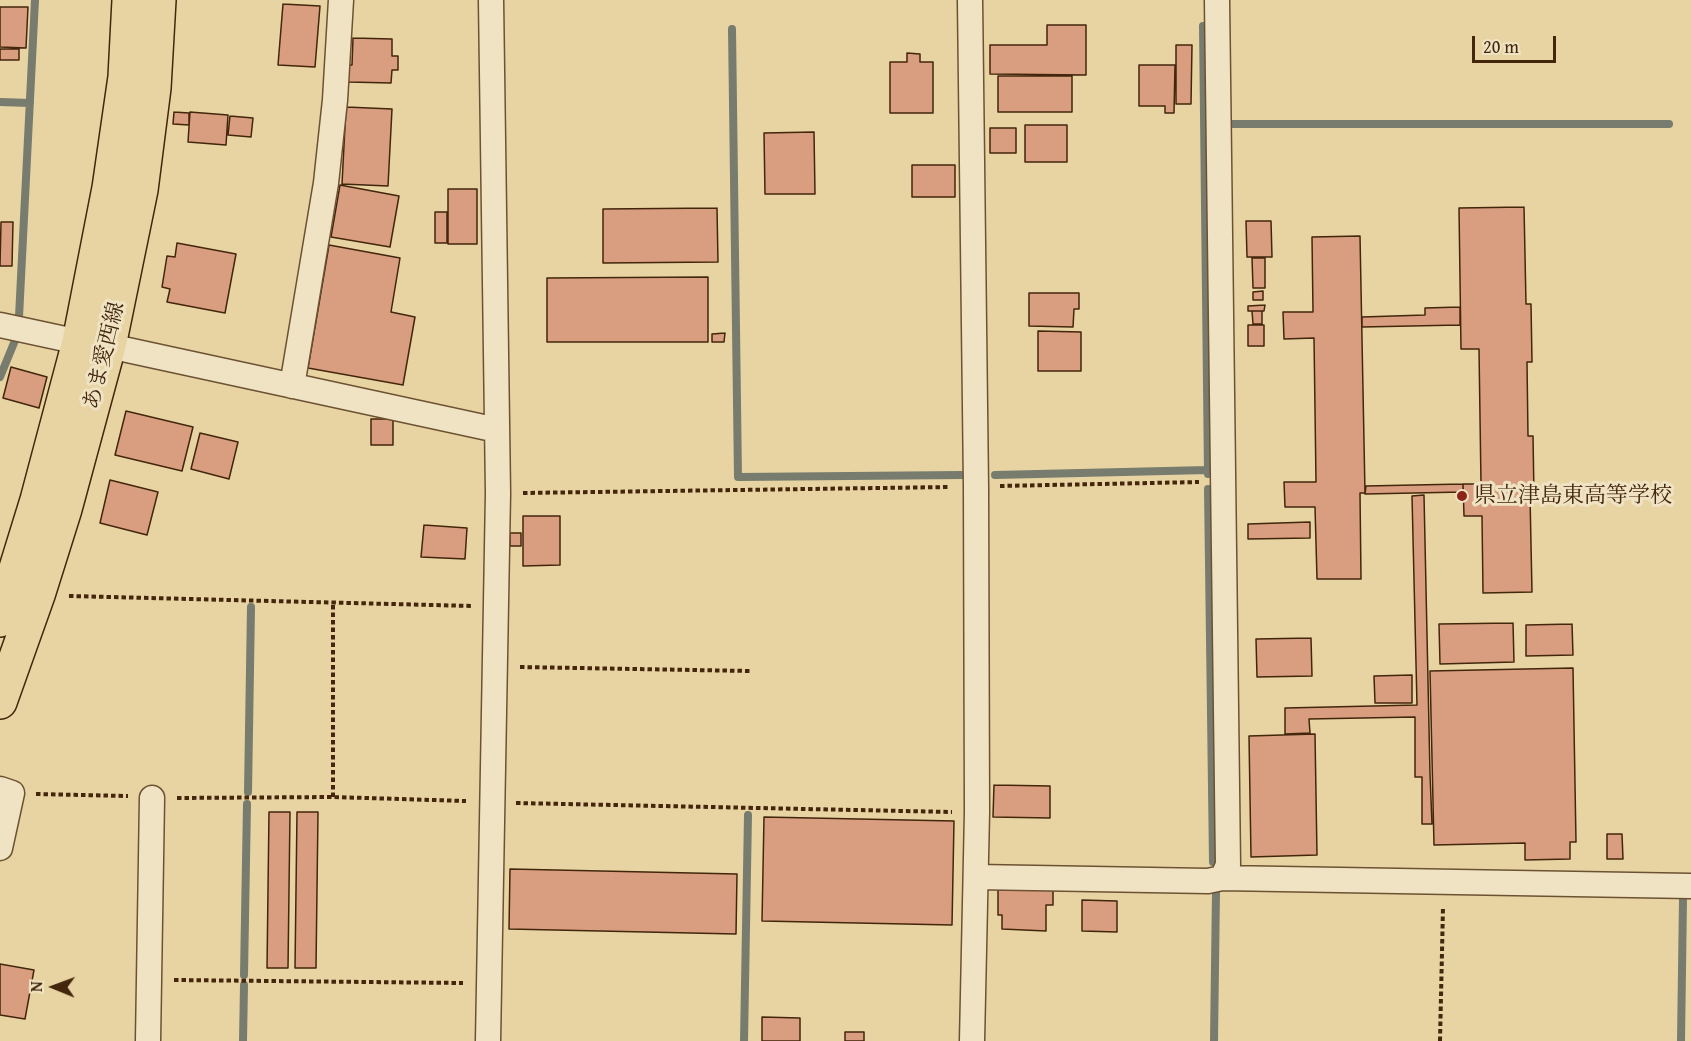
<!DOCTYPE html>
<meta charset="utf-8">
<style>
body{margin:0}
#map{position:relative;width:1691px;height:1041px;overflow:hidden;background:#e7d4a2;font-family:"Gentium Book Plus",serif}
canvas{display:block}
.north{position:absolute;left:24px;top:957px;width:60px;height:60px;-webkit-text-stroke:4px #efe3c3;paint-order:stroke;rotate:271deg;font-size:16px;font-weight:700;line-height:24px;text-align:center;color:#43260c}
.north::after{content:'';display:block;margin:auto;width:21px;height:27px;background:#43260c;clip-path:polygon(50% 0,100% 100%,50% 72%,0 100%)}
.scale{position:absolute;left:1472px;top:36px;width:84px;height:27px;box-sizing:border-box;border:3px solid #43260c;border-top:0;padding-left:8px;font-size:18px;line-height:21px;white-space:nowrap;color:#43260c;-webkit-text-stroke:4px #efe3c3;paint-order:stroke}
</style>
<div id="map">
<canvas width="1691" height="1041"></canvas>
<div class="north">N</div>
<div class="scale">20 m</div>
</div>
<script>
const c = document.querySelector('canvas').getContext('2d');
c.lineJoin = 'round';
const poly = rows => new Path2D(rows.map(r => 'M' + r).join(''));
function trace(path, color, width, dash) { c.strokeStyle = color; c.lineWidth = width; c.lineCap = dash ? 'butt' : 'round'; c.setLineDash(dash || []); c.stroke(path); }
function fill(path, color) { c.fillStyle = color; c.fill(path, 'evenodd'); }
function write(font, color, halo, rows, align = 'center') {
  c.font = font + ' "Gentium Book Plus","Noto Serif JP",serif'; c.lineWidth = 6; c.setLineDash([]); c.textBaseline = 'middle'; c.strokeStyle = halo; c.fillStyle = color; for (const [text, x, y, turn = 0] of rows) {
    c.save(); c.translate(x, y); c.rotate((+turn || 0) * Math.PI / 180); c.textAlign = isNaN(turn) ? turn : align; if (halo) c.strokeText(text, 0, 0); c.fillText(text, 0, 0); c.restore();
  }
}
trace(poly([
 [1203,26,1208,474],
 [732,29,738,477,961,475],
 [0,102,30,103],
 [1227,124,1669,124],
 [19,317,35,0],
 [0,377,16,338],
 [995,475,1208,470],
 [1208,489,1213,862],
 [248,792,251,607],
 [244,975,247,804],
 [243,1041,244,985],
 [744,1041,748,815],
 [1214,1041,1216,892],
 [1681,1041,1683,899]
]), '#777c6e', 8);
const building = poly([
 [283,4,320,6,315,67,278,65,283,4],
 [0,7,28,7,26,48,0,47,0,7],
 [1047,25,1086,25,1086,75,990,74,990,45,1047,45,1047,25],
 [353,38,392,39,392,56,398,56,398,70,392,70,391,83,348,82,349,65,352,65,353,38],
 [1176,45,1192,45,1191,104,1176,104,1176,45],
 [0,49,19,49,19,60,0,60,0,49],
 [907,53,920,54,920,62,933,62,933,113,890,113,890,62,907,62,907,53],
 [1139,65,1175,65,1174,113,1165,113,1165,106,1139,106,1139,65],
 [998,76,1072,76,1072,112,998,112,998,76],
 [346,107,392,109,388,186,342,184,346,107],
 [174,112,189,113,189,125,173,124,174,112],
 [190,112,228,115,226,145,188,142,190,112],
 [230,116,253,118,251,137,228,135,230,116],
 [1025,125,1067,125,1067,162,1025,162,1025,125],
 [990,128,1016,128,1016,153,990,153,990,128],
 [814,132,815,194,765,194,764,133,814,132],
 [912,165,955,165,955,197,912,197,912,165],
 [340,185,399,196,390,247,331,237,340,185],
 [448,189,477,189,477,244,448,244,448,189],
 [1524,207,1526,304,1531,304,1532,362,1527,362,1528,436,1533,436,1534,496,1530,496,1532,592,1483,593,1482,516,1464,516,1463,484,1481,484,1479,349,1461,349,1459,208,1524,207],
 [717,208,718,262,603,263,603,209,717,208],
 [435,212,447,212,447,243,435,243,435,212],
 [1246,221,1271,221,1272,257,1247,257,1246,221],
 [1,222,13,222,12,266,0,266,1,222],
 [1360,236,1365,493,1360,493,1361,579,1317,579,1315,507,1285,507,1284,482,1316,482,1314,338,1284,339,1283,312,1313,312,1312,237,1360,236],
 [177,243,236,254,225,313,167,302,170,289,162,287,167,256,175,257,177,243],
 [329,245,400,258,391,312,415,317,403,385,308,368,329,245],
 [1252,258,1265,258,1265,288,1253,288,1252,258],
 [708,277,708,342,547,342,547,278,708,277],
 [1263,291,1263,300,1253,300,1253,292,1263,291],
 [1029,293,1079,293,1079,309,1074,309,1073,327,1029,326,1029,293],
 [1265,305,1264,311,1248,311,1248,306,1265,305],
 [1460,307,1460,325,1362,327,1362,317,1425,315,1425,308,1460,307],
 [1252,311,1262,311,1262,324,1253,324,1252,311],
 [1248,325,1264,325,1264,346,1248,346,1248,325],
 [1038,331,1081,332,1081,371,1038,371,1038,331],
 [725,333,724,342,712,342,712,334,725,333],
 [11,367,47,377,39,408,3,398,11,367],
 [126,411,193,427,182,471,115,455,126,411],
 [371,419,393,419,393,445,371,445,371,419],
 [200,433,238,442,229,479,191,469,200,433],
 [110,480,158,492,147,535,100,523,110,480],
 [1463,484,1463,492,1365,494,1366,486,1463,484],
 [1424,495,1430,774,1432,824,1422,824,1422,777,1415,777,1415,717,1309,719,1310,733,1285,734,1285,708,1417,705,1412,496,1424,495],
 [523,516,560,516,560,565,523,566,523,516],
 [1310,522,1310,538,1248,539,1248,524,1310,522],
 [424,525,467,528,465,559,421,557,424,525],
 [510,533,521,533,521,546,510,546,510,533],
 [1513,623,1514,662,1440,664,1439,624,1513,623],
 [1572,624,1573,655,1526,656,1526,625,1572,624],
 [1311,638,1312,676,1257,677,1256,639,1311,638],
 [1573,668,1576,842,1570,842,1570,859,1525,860,1525,843,1434,845,1430,671,1573,668],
 [1412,675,1412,703,1375,703,1374,676,1412,675],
 [1315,734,1317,855,1251,857,1249,736,1315,734],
 [994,785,1050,786,1050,818,993,817,994,785],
 [269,812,290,812,288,968,267,968,269,812],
 [297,812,318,812,316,968,295,968,297,812],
 [764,817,954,821,952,925,762,921,764,817],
 [1607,834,1622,834,1623,859,1607,859,1607,834],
 [510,869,737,874,736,934,509,929,510,869],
 [998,889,1053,890,1053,905,1046,905,1046,931,1002,929,1002,915,998,915,998,889],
 [1082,900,1117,901,1117,932,1082,931,1082,900],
 [0,964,34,970,25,1019,0,1015,0,964],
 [762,1017,800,1018,800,1041,762,1041,762,1017],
 [845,1032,864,1032,864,1041,845,1041,845,1032]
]);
fill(building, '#d89e7f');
trace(building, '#43260c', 1.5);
const street = poly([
 [970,0,976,487,977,812,972,1041],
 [1217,0,1228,865,1222,878],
 [0,325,79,342],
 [109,346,497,430],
 [292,386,326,183,335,100,341,0],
 [0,789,12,793,0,848],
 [976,877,1208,881,1222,878,1691,886],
 [148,1041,152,798],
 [488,1041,498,493,491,0]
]);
const primary = poly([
 [0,620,37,500,79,342,109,188,125,77,129,0],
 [0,702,38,595,65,509,109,346,141,190,154,88,159,0]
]);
trace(street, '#6c5232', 27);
trace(primary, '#43260c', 36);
trace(poly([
 [1000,486,1199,482],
 [523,493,950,487],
 [69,596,472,606],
 [520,667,750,671],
 [36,794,128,796],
 [333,797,333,602],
 [177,798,333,797,466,801],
 [516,803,952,812],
 [174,980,463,983],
 [1440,1041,1443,907]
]), '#43260c', 4, [4.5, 3]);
trace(street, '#efe3c3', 24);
trace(primary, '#e7d4a2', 33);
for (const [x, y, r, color] of [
 [1462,496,6,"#8f2418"]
]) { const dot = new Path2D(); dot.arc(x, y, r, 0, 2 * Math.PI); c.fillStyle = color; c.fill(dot); trace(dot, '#efe3c3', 2); }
write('22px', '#43260c', '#efe3c3', [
 ["あま愛西線",105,356,-76]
]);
write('22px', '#43260c', '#efe3c3', [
 ["県立津島東高等学校",1474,496]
], 'left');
</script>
